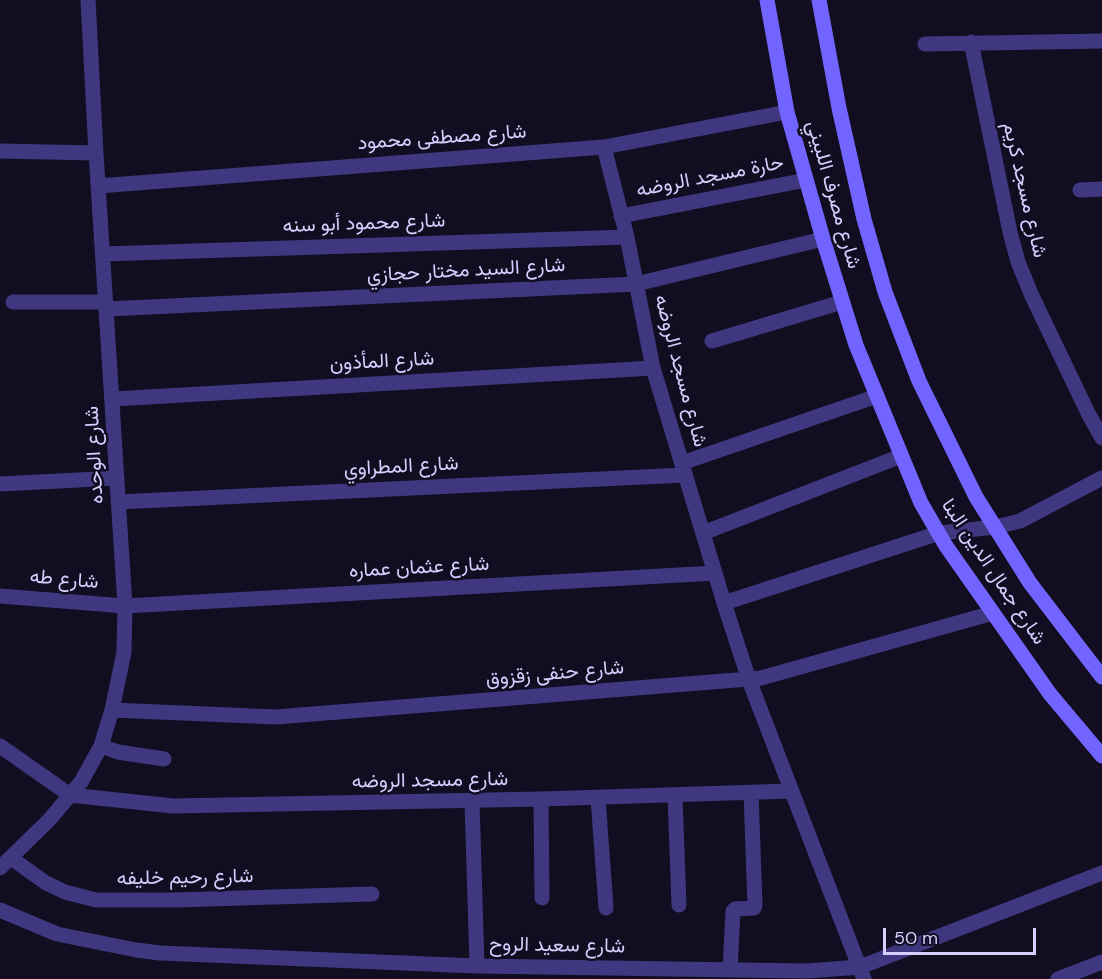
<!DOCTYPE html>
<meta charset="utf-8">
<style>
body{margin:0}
#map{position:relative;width:1102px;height:979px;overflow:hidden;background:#120d21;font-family:"DM Sans",sans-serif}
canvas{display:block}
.scale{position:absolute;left:883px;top:928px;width:153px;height:27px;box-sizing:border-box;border:3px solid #d6ceff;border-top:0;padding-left:8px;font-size:18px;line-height:21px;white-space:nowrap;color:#d6ceff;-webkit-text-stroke:4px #120d21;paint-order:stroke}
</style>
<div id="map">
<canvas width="1102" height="979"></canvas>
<div class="scale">50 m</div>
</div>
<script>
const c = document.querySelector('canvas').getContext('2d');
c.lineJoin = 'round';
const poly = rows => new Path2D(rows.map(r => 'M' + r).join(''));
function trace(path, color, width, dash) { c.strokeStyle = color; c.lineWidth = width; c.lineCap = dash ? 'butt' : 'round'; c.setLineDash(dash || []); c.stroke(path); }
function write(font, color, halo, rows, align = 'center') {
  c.font = font + ' "DM Sans",Vazirmatn,sans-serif'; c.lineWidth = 5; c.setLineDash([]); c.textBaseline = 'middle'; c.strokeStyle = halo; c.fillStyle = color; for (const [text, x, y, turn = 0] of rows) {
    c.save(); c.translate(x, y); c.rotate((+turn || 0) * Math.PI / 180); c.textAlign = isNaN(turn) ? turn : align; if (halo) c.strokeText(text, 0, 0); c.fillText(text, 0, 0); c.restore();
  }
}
trace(poly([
 [971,42,1010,232,1018,262,1032,296,1089,415,1102,438],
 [925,44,1102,41],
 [604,147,627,237,653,368,724,603,749,680,864,979],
 [0,151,96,153],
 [98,186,604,147,787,112],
 [1080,190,1102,189],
 [621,216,806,180],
 [103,254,627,237],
 [13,302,106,302],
 [107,309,636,284,823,239],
 [712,341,842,302],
 [113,399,653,368],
 [682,463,877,396],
 [0,484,117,478],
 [118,502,685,475],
 [703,533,901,456],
 [0,596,125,606,715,573],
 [724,603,939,533,995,527,1020,521,1102,478],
 [112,710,276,717,761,678,993,613],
 [0,746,70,795,173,806,541,799,791,791],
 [101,746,118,752,164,759],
 [675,796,679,905],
 [598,798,606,908],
 [541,799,542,898],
 [472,801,477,966],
 [11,858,46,883,65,892,96,900,176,900,372,894],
 [0,868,50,819,81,782,101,746,112,710,124,652,125,606,96,153,88,0],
 [0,910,57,934,136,950,160,953,477,966,807,971,860,967,1102,873],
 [730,970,733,911,735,909,754,908,755,905,751,793],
 [1058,979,1102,962]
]), '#3f3880', 15);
trace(poly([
 [767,0,787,112,823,239,856,345,921,503,946,546,1050,694,1102,756],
 [819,0,839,108,864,219,885,292,919,381,976,497,1030,583,1102,677]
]), '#7265ff', 15);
write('20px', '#d6ceff', '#120d21', [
 ["شارع مصطفى محمود",442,138,-4],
 ["حارة مسجد الروضه",710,177,-11],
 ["شارع مسجد كريم",1024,190,77],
 ["شارع مصرف اللبيني",833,195,74],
 ["شارع محمود أبو سنه",364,224,-2],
 ["شارع السيد مختار حجازي",466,271,-3],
 ["شارع المأذون",382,362,-3],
 ["شارع مسجد الروضه",680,371,75],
 ["شارع الوحده",95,455,-93],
 ["شارع المطراوي",401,467,-3],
 ["شارع عثمان عماره",419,568,-3],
 ["شارع جمال الدين البنا",993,572,56],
 ["شارع طه",64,580,5],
 ["شارع حنفى زقزوق",555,674,-5],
 ["شارع مسجد الروضه",430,781,-1],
 ["شارع رحيم خليفه",185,878,-1],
 ["شارع سعيد الروح",557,946,1]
]);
</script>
